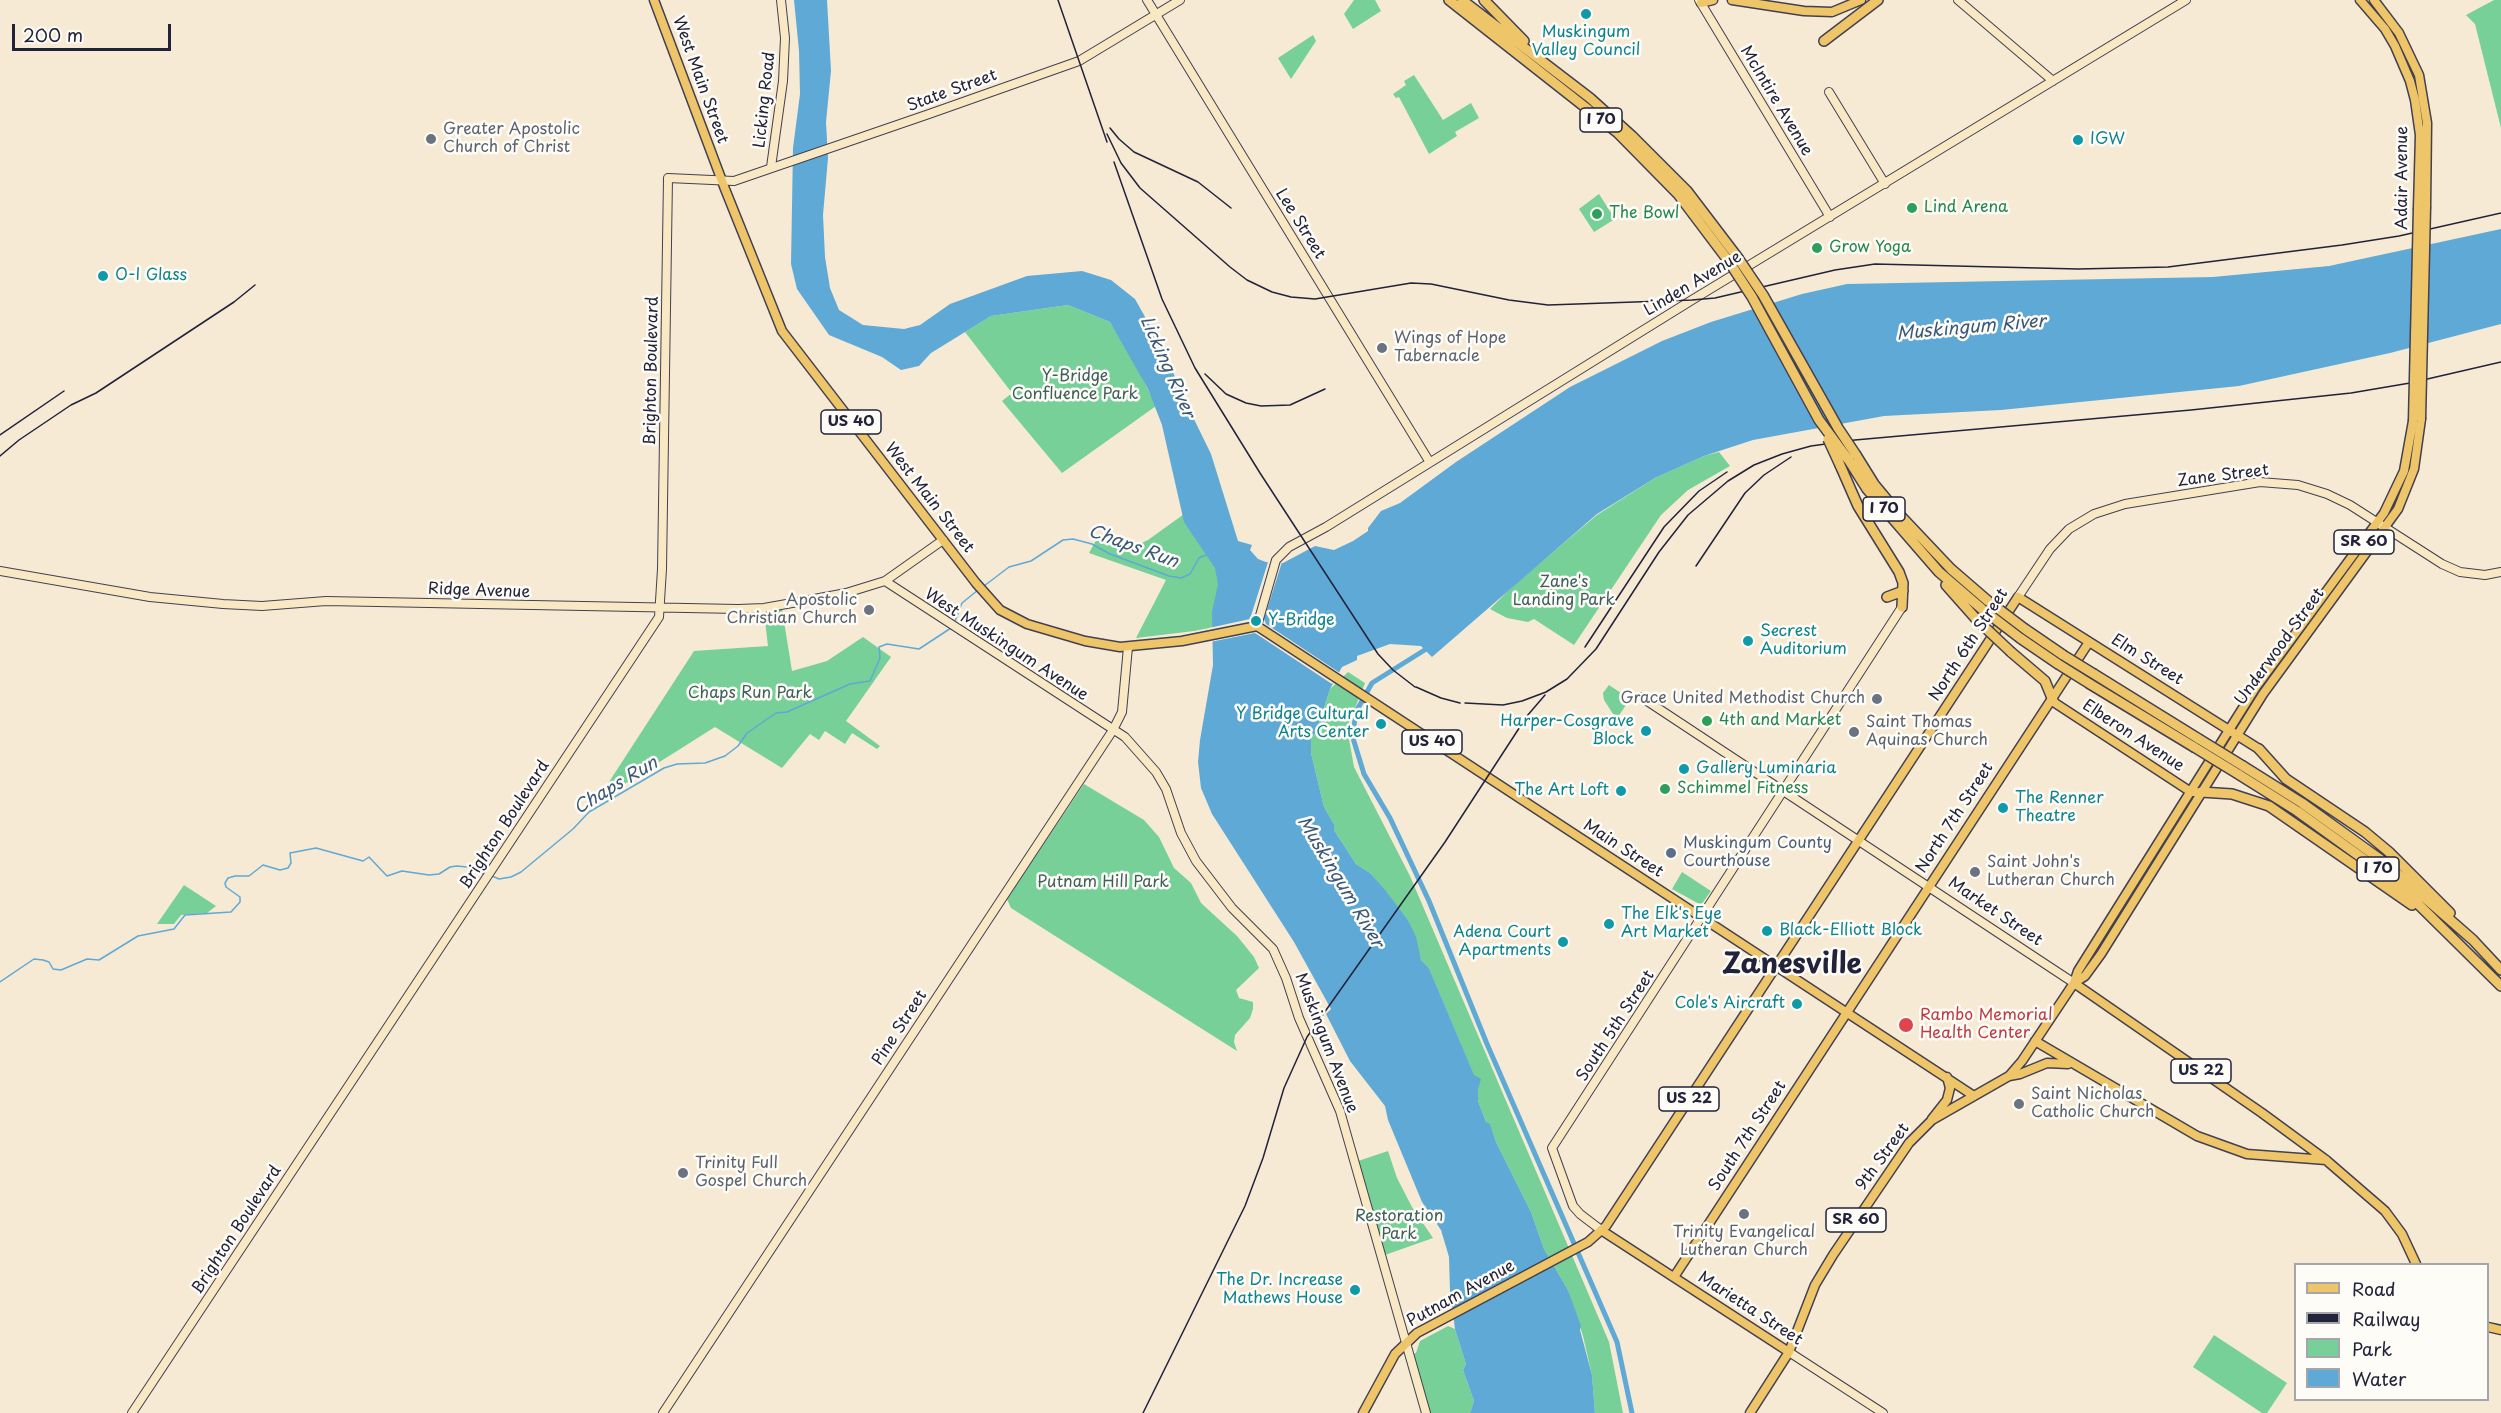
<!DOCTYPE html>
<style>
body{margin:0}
#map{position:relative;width:2501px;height:1413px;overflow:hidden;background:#f6ead5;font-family:"Playpen Sans",sans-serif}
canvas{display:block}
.legend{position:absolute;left:2294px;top:1263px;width:195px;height:138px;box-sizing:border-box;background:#fdfcf7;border:2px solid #a5a5ac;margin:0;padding:8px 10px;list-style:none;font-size:18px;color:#22223b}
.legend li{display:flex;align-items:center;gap:12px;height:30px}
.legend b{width:30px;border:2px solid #a5a5ac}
.scale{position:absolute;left:12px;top:24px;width:159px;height:27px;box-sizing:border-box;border:3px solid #22223b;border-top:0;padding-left:8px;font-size:18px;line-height:21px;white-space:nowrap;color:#22223b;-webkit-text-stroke:4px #fdfcf7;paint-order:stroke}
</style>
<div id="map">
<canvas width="2501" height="1413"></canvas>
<ul class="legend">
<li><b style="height:8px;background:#eec569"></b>Road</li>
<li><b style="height:8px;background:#22223b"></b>Railway</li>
<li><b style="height:16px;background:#76d097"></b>Park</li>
<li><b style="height:16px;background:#5fa9d6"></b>Water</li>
</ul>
<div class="scale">200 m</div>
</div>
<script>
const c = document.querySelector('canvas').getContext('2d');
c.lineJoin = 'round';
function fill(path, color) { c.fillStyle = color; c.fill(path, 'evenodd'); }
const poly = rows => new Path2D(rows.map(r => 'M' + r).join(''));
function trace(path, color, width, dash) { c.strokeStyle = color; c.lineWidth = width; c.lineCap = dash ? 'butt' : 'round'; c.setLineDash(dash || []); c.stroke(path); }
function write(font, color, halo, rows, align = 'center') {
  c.font = font + ' "Playpen Sans",sans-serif'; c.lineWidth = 5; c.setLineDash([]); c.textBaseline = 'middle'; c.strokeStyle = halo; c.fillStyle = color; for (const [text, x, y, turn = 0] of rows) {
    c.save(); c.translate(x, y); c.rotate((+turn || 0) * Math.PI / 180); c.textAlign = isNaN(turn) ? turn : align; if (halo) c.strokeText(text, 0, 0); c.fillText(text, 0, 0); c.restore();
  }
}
fill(poly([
 [1354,0,1375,0,1381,11,1353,29,1344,14],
 [2494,0,2501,0,2501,128,2475,24,2466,15],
 [1313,35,1316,41,1291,79,1278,58],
 [1414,75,1443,120,1471,103,1479,118,1455,132,1457,136,1429,154,1399,97,1396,98,1393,94,1406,85,1404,81],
 [1599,194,1615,219,1594,232,1579,209],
 [1068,305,1110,322,1133,359,1156,406,1062,473,1002,401,1012,393,965,332,991,316],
 [1719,452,1730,466,1688,490,1661,515,1574,645,1534,619,1528,622,1507,618,1490,609,1514,585,1597,515,1655,478,1704,456],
 [1205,499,1249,620,1194,631,1136,638,1166,580,1089,553,1099,535,1135,546,1148,540],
 [782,609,792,671,827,661,863,637,891,657,846,721,880,746,877,749,852,733,845,744,825,731,819,740,810,734,782,768,715,727,596,802,694,651,768,646,764,612],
 [1348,672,1365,683,1347,728,1354,767,1410,876,1609,1342,1623,1413,1595,1413,1592,1375,1583,1336,1568,1290,1544,1249,1531,1212,1496,1142,1490,1125,1486,1122,1478,1101,1474,1076,1429,968,1421,960,1408,920,1370,873,1356,864,1334,830,1334,824,1324,807,1311,753,1311,736,1316,733,1330,689],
 [1609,685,1630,699,1618,717,1613,714,1604,700,1603,693],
 [1084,784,1144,820,1159,837,1174,868,1191,883,1201,903,1237,936,1254,957,1259,968,1236,990,1239,998,1253,1002,1253,1009,1250,1018,1235,1035,1234,1042,1237,1051,1011,908,1007,899],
 [1682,872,1711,891,1701,905,1672,889],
 [184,885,216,906,207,913,181,915,174,924,157,924],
 [1388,1151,1397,1178,1412,1207,1433,1238,1385,1255,1358,1161],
 [1448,1326,1455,1329,1466,1364,1463,1370,1474,1401,1470,1413,1430,1413,1413,1354,1416,1353,1420,1341],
 [2214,1335,2287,1383,2267,1413,2262,1413,2193,1367]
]), '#76d097');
fill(poly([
 [794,0,827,0,831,71,826,122,828,158,823,215,825,257,830,288,839,310,863,325,904,329,920,325,950,304,1027,276,1082,271,1111,280,1135,299,1162,347,1189,409,1211,454,1238,541,1252,545,1250,550,1258,559,1266,562,1283,563,1315,546,1334,550,1353,541,1368,531,1368,528,1381,511,1400,503,1456,462,1570,387,1662,341,1711,322,1802,294,1847,284,2213,277,2329,266,2501,229,2501,324,2390,353,2239,386,2001,410,1884,416,1753,440,1704,456,1655,478,1597,514,1432,657,1421,646,1390,644,1357,656,1357,660,1342,667,1330,689,1316,733,1311,736,1311,753,1324,807,1334,824,1334,830,1356,864,1370,873,1385,890,1408,920,1416,937,1421,960,1429,968,1474,1075,1481,1079,1478,1089,1478,1101,1486,1122,1490,1124,1496,1142,1531,1212,1544,1249,1568,1290,1581,1326,1580,1330,1592,1375,1595,1413,1470,1413,1474,1401,1463,1370,1466,1364,1455,1329,1450,1291,1449,1257,1441,1230,1422,1202,1388,1120,1385,1106,1350,1061,1326,1014,1331,1009,1294,942,1212,814,1201,788,1198,762,1200,740,1213,665,1212,612,1218,584,1215,568,1184,522,1162,425,1148,389,1110,322,1068,305,991,316,931,353,919,366,901,370,882,357,829,335,797,289,791,264,793,148,800,94,799,51]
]), '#5fa9d6');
fill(poly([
 [1269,559,1282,562,1264,619,1266,624,1340,673,1332,684,1255,633,1210,642,1209,628,1250,619]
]), '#f6ead5');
trace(poly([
 [984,586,1009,567,1031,561,1063,540,1073,539,1092,544,1110,554,1169,576,1181,578,1190,574,1199,558,1208,554],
 [955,621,962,603,978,590],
 [492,876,499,879,511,877,521,872,573,829,589,812,664,768,677,764,705,763,725,756,738,746,747,733,776,713,787,712,850,684,870,681,880,658,879,647,887,644,919,649,951,628],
 [0,982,34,959,43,960,49,962,53,969,61,970,87,959,99,960,138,936,174,929,185,915,231,912,240,902,240,897,226,887,225,883,228,878,235,876,249,876,263,865,280,870,288,868,291,863,290,853,316,848,363,861,369,857,387,876,402,871,429,875,439,874,450,867,457,866,467,867,484,874]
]), '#5fa9d6', 1.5);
trace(poly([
 [1431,646,1372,683,1357,710,1352,735,1364,774,1390,818,1429,901,1487,1044,1617,1342,1632,1413]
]), '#5fa9d6', 5);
const secondary = poly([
 [1147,0,1429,461],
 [1699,0,1830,217],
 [1958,0,2053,81],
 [1829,92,1885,184],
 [771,167,783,81,785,38,781,0],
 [0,571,150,597,223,604,262,606,326,601,738,609,764,608,809,600,846,593,885,581,943,540],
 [885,581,1125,737,1156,772,1166,789,1181,833,1196,861,1232,908,1273,949,1286,978,1299,1018,1340,1111,1426,1413],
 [2018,597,2050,549,2069,529,2094,514,2125,504,2260,482,2298,485,2327,494,2350,505,2442,564,2460,572,2485,575,2501,572],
 [1257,626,1276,560,1289,547,1326,527,1692,300,2186,0],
 [1641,697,2074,983],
 [1601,1230,1580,1214,1573,1206,1552,1148,1902,607],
 [1789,1352,1883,1413],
 [132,1413,659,617,662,569,668,178,734,181,929,114,1079,61,1180,0],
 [663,1413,1113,730,1122,712,1128,647]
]);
const primary = poly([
 [654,0,725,189,782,331,976,583,1000,610,1027,624,1085,641,1120,647,1182,641,1257,626,1974,1096],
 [1732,0,1804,11,1832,12,1861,0],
 [2360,0,2385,29,2395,46,2410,81,2415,100,2420,135,2418,208],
 [2374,0,2399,33,2419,75,2427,123,2426,207],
 [1701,3,1713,0],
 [2052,698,2055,703,2191,792,2196,792],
 [2074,983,2085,976,2101,954,2263,694,2398,509,2414,469,2421,419],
 [2074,983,2262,1113,2326,1160,2385,1211,2402,1234,2416,1264],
 [2035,1041,2197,1136,2247,1154,2326,1160],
 [2009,1076,2020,1074,2047,1063,2068,1064],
 [1932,1119,1947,1100,1950,1088,1947,1077],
 [1601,1230,1789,1352],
 [1674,1277,2089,642],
 [2488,1327,2501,1330],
 [1363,1413,1395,1354,1417,1333,1588,1242,1606,1226,2018,597,2259,749],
 [1750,1413,1789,1352,1815,1285,1833,1255,1909,1143,1932,1120,2009,1076,2022,1061,2074,983,2078,971,2256,687,2384,513,2404,471,2413,421]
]);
const highway = poly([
 [1449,0,1618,133,1678,194,1730,263],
 [1462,0,1590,98,1632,136,1687,191,1738,258],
 [1484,0,1524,41],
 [1824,41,1878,0],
 [1856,455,1874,484,1898,513,1951,569,1988,601],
 [1850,462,1867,489,1939,572,1982,609],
 [1840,465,1858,506,1899,572,1903,583,1902,607],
 [1946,585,1977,620],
 [1887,597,1903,591],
 [2025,629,2063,655],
 [2020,638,2058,664],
 [2011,652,2045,681,2052,698],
 [2094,674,2199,739],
 [2090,684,2194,747],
 [2259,749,2286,779,2365,832,2389,852,2450,913],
 [2243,766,2302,803,2384,862,2473,940,2501,970],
 [2238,774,2297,811,2383,873,2413,899,2501,986],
 [2201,792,2232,794,2269,806,2412,905]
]);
trace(secondary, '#424052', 10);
trace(primary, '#424052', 11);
trace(highway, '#424052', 12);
trace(secondary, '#f8e8c3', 8);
trace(primary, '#eec569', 8);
trace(highway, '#eec569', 9);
trace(poly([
 [1058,0,1107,142],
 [1110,128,1119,139,1134,152,1198,182,1231,208],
 [1107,134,1121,163,1140,188,1230,267,1247,280,1272,292,1291,297,1315,299,1411,283,1431,284,1509,300,1548,305,1692,300,1715,298,1835,270,1875,264,2078,269,2168,267,2342,245,2399,236,2501,213],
 [1114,162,1162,299,1195,368,1260,473,1378,654,1393,670,1415,687],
 [1205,374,1226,394,1246,403,1261,406,1290,405,1325,389],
 [0,435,64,391],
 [0,456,19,440,71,405,96,393,234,302,255,285],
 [1696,566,1745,493,1764,475,1791,457],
 [1585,647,1664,527,1699,491,1727,472],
 [1416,687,1441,698,1460,703],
 [1465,703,1503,705,1522,701,1546,692,1567,679,1596,649,1659,552,1688,515,1728,481,1754,465,1782,454,1811,446,1855,440,2191,410,2351,393,2410,383,2501,362],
 [1143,1413,1245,1206,1263,1158,1284,1088,1307,1037,1445,842,1527,716,1545,695]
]), '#22223b', 1.5);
const primaryBridge = poly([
 [2421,419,2426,207],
 [2413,421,2418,208]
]);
const highwayBridge = poly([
 [1738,258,1763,295,1838,428,1856,455],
 [1730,263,1752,297,1819,420,1850,462],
 [1828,439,1840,465],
 [1988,601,2025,629],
 [1982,609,2020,638],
 [1977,620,2011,652],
 [2063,655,2094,674],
 [2058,664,2090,684],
 [2199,739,2243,766],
 [2194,747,2238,774]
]);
trace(primaryBridge, '#424052', 11, []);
trace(highwayBridge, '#424052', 12, []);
trace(primaryBridge, '#eec569', 8);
trace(highwayBridge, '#eec569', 9);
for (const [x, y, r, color] of [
 [1586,14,6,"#0f9aa8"],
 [431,139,6,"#6b7280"],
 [2078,140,6,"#0f9aa8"],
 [1912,208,6,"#2e9e5b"],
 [1597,214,6,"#2e9e5b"],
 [1817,248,6,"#2e9e5b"],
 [103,276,6,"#0f9aa8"],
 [1382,348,6,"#6b7280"],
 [869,610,6,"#6b7280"],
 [1256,621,6,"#0f9aa8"],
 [1748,641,6,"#0f9aa8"],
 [1877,699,6,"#6b7280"],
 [1707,721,6,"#2e9e5b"],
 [1381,724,6,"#0f9aa8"],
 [1646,731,6,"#0f9aa8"],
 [1854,732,6,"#6b7280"],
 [1684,769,6,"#0f9aa8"],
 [1665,789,6,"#2e9e5b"],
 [1621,791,6,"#0f9aa8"],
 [2003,808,6,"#0f9aa8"],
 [1671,853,6,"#5c6f8a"],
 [1975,872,6,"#6b7280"],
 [1609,924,6,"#0f9aa8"],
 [1767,931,6,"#0f9aa8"],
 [1563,942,6,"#0f9aa8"],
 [1797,1004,6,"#0f9aa8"],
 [1906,1025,8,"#e0444e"],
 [2019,1104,6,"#6b7280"],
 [683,1173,6,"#6b7280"],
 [1744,1214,6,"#6b7280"],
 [1355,1290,6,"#0f9aa8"]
]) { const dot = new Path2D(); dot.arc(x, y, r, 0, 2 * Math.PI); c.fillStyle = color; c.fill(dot); trace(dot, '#fdfcf7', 2); }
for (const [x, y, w] of [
 [1601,120,42],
 [851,422,60],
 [1884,509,42],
 [2364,542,60],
 [1432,742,60],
 [2378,869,42],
 [2201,1071,60],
 [1689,1099,60],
 [1856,1220,60]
]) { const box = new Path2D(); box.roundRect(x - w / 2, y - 12, w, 24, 4.5); c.fillStyle = '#fdfcf7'; c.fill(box); trace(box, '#22223b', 1.5); }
write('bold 15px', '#22223b', null, [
 ["I 70",1601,120],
 ["US 40",851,422],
 ["I 70",1884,509],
 ["SR 60",2364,542],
 ["US 40",1432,742],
 ["I 70",2378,869],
 ["US 22",2201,1071],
 ["US 22",1689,1099],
 ["SR 60",1856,1220]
]);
write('16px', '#0d838f', '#fdfcf7', [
 ["Muskingum",1586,33,"center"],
 ["Valley Council",1586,51,"center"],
 ["IGW",2090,140],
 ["O-I Glass",115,276],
 ["Y-Bridge",1268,621],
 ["Secrest",1760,632],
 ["Auditorium",1760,650],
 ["Y Bridge Cultural",1369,715,"right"],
 ["Arts Center",1369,733,"right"],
 ["Harper-Cosgrave",1634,722,"right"],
 ["Block",1634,740,"right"],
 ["Gallery Luminaria",1696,769],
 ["The Art Loft",1609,791,"right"],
 ["The Renner",2015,799],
 ["Theatre",2015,817],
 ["The Elk's Eye",1621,915],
 ["Art Market",1621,933],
 ["Black-Elliott Block",1779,931],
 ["Adena Court",1551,933,"right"],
 ["Apartments",1551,951,"right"],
 ["Cole's Aircraft",1785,1004,"right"],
 ["The Dr. Increase",1343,1281,"right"],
 ["Mathews House",1343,1299,"right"]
], 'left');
write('16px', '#22223b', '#fdfcf7', [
 ["West Main Street",700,80,70],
 ["State Street",952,91,-20],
 ["Licking Road",765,100,-84],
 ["McIntire Avenue",1776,101,59],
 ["Adair Avenue",2403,178,-90],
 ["Lee Street",1300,224,58],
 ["Linden Avenue",1693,284,-31],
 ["Brighton Boulevard",652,371,-89],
 ["Zane Street",2223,476,-7],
 ["West Main Street",929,498,52],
 ["Ridge Avenue",479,591,2],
 ["West Muskingum Avenue",1006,645,33],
 ["North 6th Street",1969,645,-57],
 ["Underwood Street",2280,647,-54],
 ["Elm Street",2147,660,32],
 ["Elberon Avenue",2133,736,33],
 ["North 7th Street",1955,818,-57],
 ["Brighton Boulevard",505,825,-57],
 ["Main Street",1623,849,33],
 ["Market Street",1995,912,34],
 ["South 5th Street",1616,1026,-57],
 ["Pine Street",900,1028,-57],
 ["Muskingum Avenue",1326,1043,69],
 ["South 7th Street",1748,1136,-57],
 ["9th Street",1883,1157,-54],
 ["Brighton Boulevard",237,1230,-57],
 ["Putnam Avenue",1461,1294,-29],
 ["Marietta Street",1750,1309,33]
]);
write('16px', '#5b616d', '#fdfcf7', [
 ["Greater Apostolic",443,130],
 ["Church of Christ",443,148],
 ["Wings of Hope",1394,339],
 ["Tabernacle",1394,357],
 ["Apostolic",857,601,"right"],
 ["Christian Church",857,619,"right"],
 ["Grace United Methodist Church",1865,699,"right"],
 ["Saint Thomas",1866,723],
 ["Aquinas Church",1866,741],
 ["Saint John's",1987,863],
 ["Lutheran Church",1987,881],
 ["Saint Nicholas",2031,1095],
 ["Catholic Church",2031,1113],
 ["Trinity Full",695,1164],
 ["Gospel Church",695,1182],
 ["Trinity Evangelical",1744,1233,"center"],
 ["Lutheran Church",1744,1251,"center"]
], 'left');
write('16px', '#27864d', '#fdfcf7', [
 ["Lind Arena",1924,208],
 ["The Bowl",1609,214],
 ["Grow Yoga",1829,248],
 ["4th and Market",1719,721],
 ["Schimmel Fitness",1677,789]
], 'left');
write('16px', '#3f5f5b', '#fdfcf7', [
 ["Y-Bridge",1075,377],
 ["Confluence Park",1075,395],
 ["Zane's",1564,583],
 ["Landing Park",1564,601],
 ["Chaps Run Park",750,694],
 ["Putnam Hill Park",1103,883],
 ["Restoration",1399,1217],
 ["Park",1399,1235]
]);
write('16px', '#4e5e75', '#fdfcf7', [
 ["Muskingum County",1683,844],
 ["Courthouse",1683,862]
], 'left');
write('16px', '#be3a42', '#fdfcf7', [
 ["Rambo Memorial",1920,1016],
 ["Health Center",1920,1034]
], 'left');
write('italic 18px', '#3a5879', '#fdfcf7', [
 ["Muskingum River",1971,328,-5],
 ["Licking River",1167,367,66],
 ["Chaps Run",1133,547,20],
 ["Chaps Run",616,786,-31],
 ["Muskingum River",1340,882,59]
]);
write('bold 28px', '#22223b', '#fdfcf7', [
 ["Zanesville",1792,965]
]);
</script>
